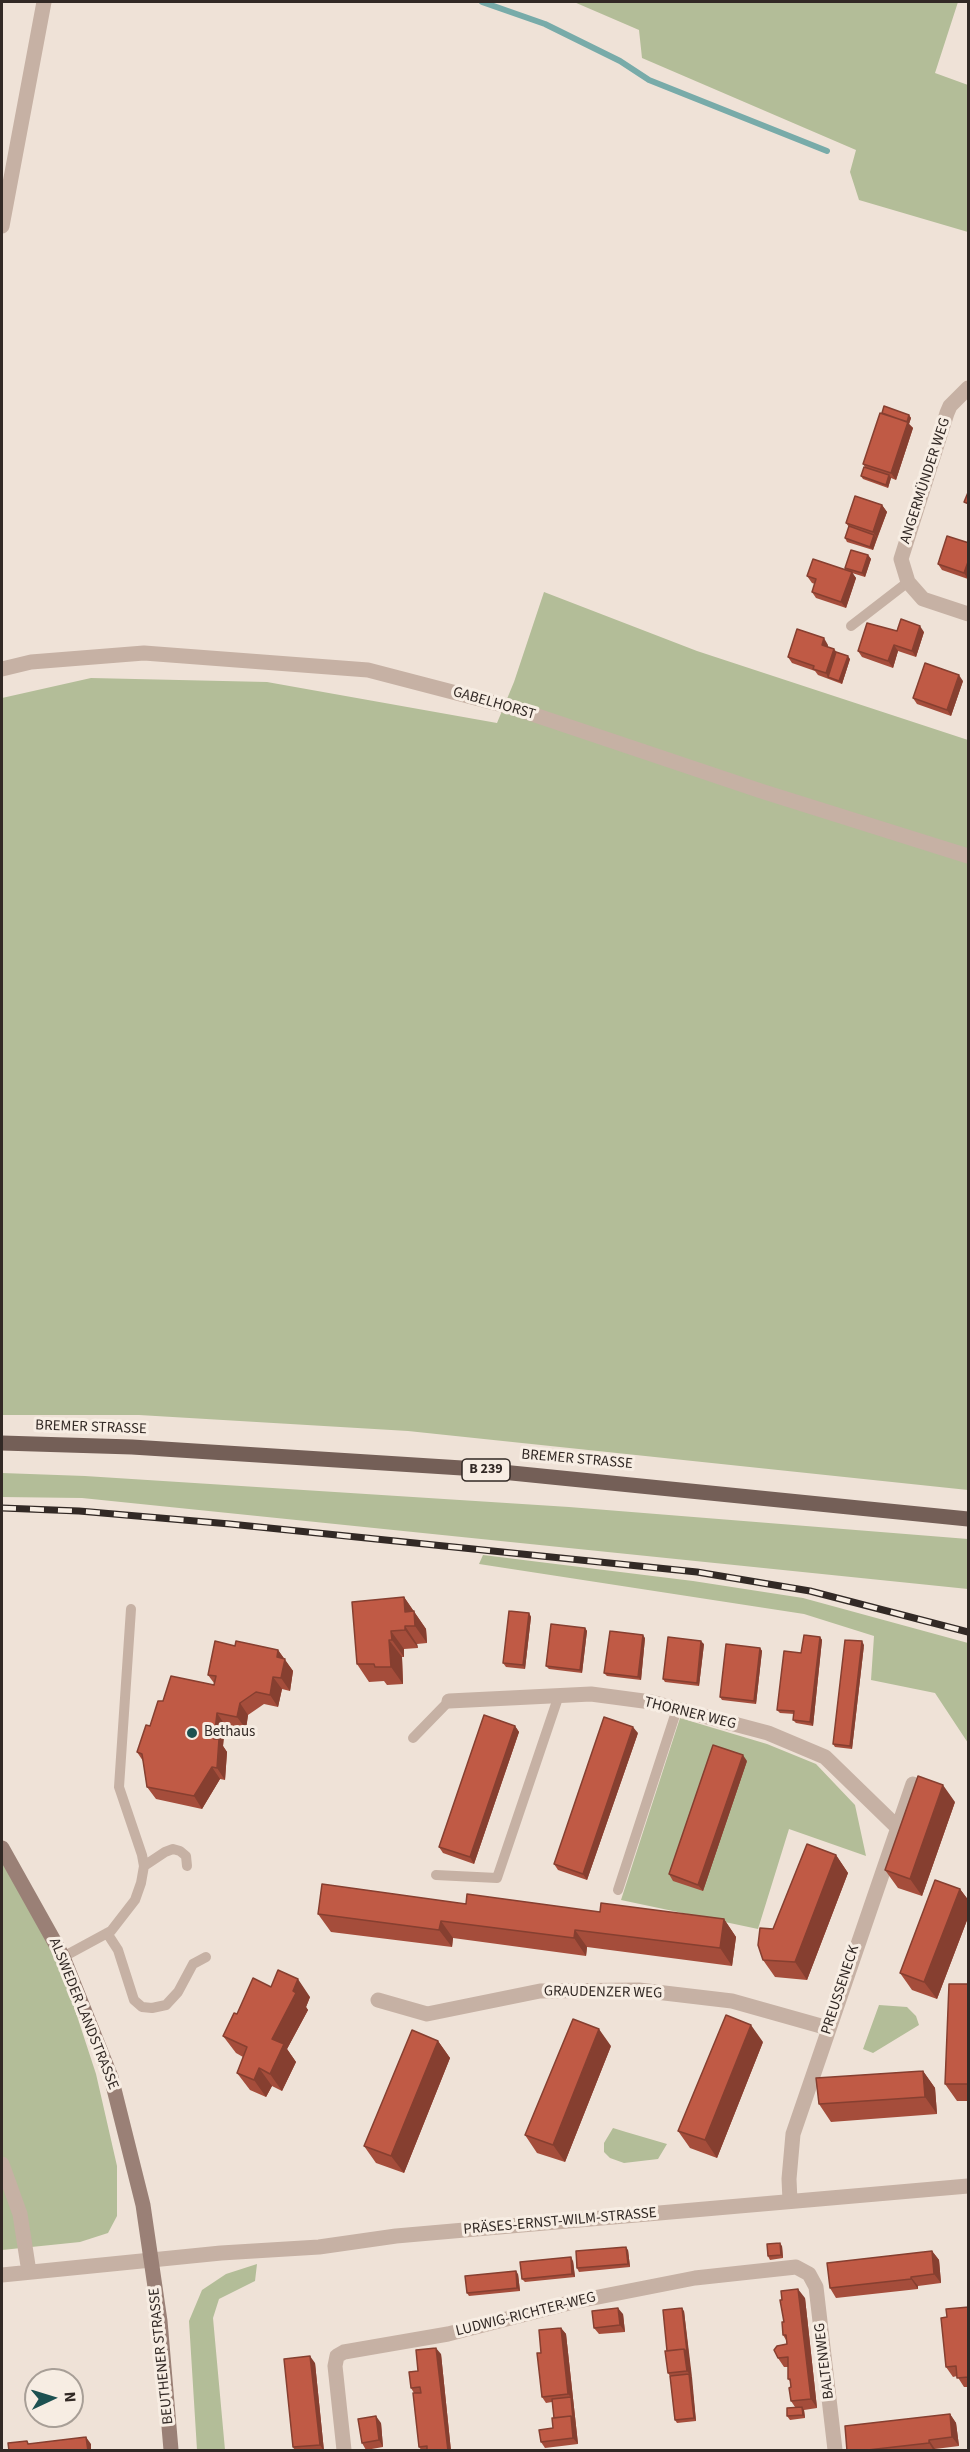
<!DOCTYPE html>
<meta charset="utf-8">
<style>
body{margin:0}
#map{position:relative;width:970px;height:2452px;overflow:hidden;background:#efe2d7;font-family:"Source Sans 3",sans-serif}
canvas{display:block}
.frame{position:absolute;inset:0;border:3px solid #322925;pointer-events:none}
.north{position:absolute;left:24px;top:2368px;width:60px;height:60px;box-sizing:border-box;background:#f7ede3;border:2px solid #a89f97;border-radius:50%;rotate:86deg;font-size:16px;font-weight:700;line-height:24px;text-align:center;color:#322925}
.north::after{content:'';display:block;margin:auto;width:21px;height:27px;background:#1d5151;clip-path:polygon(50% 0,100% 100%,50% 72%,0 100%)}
</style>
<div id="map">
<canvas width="970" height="2452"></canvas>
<div class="frame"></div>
<div class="north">N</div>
</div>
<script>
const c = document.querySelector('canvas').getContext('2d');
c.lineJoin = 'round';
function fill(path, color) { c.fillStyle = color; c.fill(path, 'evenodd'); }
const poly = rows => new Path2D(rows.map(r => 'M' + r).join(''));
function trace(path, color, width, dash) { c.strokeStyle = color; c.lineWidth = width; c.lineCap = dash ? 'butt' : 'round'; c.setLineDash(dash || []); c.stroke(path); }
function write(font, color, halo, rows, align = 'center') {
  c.font = font + ' "Source Sans 3",sans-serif'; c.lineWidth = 6; c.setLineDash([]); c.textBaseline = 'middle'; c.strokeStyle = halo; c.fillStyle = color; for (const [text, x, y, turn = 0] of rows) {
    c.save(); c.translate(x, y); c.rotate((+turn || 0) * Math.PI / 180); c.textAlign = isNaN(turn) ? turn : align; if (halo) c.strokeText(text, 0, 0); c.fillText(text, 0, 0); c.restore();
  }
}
fill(poly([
 [574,2,958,2,935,73,968,85,968,232,859,200,850,172,856,150,642,58,639,30],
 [544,592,697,651,968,740,968,1490,408,1431,139,1415,2,1415,2,698,91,678,267,682,497,723,514,682],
 [2,1473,85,1476,569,1507,968,1539,968,1589,82,1498,2,1497],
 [483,1555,693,1581,803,1598,968,1643,968,1743,935,1693,871,1680,874,1636,804,1614,479,1564],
 [680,1718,767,1744,816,1764,855,1805,866,1856,789,1829,758,1929,621,1900],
 [2,1860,61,1967,96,2074,117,2166,117,2216,108,2233,80,2242,2,2250],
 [879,2005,907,2007,916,2016,919,2025,873,2053,863,2049],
 [613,2128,626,2132,667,2144,658,2159,624,2163,610,2158,604,2152,604,2143],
 [257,2264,255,2281,219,2299,213,2318,225,2450,197,2450,189,2321,202,2290,226,2274]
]), '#b3bd98');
trace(poly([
 [482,2,545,24,620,61,649,80,827,151]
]), '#78aba9', 6);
trace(poly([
 [851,626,908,582],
 [413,1738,449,1701],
 [144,1866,165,1852,173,1849,180,1851,186,1856,187,1866],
 [436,1875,497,1878,559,1695],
 [618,1890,677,1709],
 [107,1933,118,1950,134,2000,142,2007,152,2008,166,2005,178,1992,193,1964,206,1957],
 [63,1957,111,1931,135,1900,141,1883,144,1866,142,1855,119,1787,131,1609]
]), '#c6b1a4', 10);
trace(poly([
 [2,226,44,2],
 [968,388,950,406,947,413,901,559,908,582,923,599,968,614],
 [2,669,31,662,144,653,368,670,514,708,761,791,968,856],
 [449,1701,591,1694,651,1702,768,1733,825,1757,897,1827],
 [378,2000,427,2014,540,1991,639,1990,732,2001,828,2028],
 [2,2164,20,2214,29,2272],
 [790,2201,789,2179,793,2134,913,1784],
 [2,2275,221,2253,319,2247,396,2236,968,2186],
 [344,2450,335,2366,337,2356,344,2352,448,2334,573,2302,695,2278,796,2267,809,2274,816,2287,835,2450]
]), '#c6b1a4', 15);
trace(poly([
 [2,1848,63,1957,111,2077,143,2205,160,2321,171,2450]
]), '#9a8076', 15);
trace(poly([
 [2,1443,132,1447,462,1468,968,1519]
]), '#745f57', 15);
const rail = poly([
 [2,1508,79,1511,230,1524,697,1572,810,1591,968,1632]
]);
trace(rail, '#322925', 7);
trace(rail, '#f7ede3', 4.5, [14]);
fill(poly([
 [909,415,911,418,909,424,913,428,896,480,891,478,888,488,863,479,861,476,865,467,863,464],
 [882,505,887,512,873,550,847,542,845,538,849,527,846,523],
 [969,543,968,579,942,570,938,564],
 [868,555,871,559,865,577,852,573,856,578,846,608,816,598,812,592,815,584,812,583,807,576,847,570,845,568],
 [897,631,924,632,916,657,898,651,893,668,862,657,858,651],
 [828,645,828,647,834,649,836,652,850,659,842,684,818,675,815,671,792,663,788,657],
 [963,681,951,716,917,704,913,698],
 [404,1597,426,1629,427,1643,417,1644,418,1648,404,1649,404,1657,402,1657,403,1684,387,1685,384,1681,369,1682,357,1664],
 [529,1613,531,1617,525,1669,506,1667,503,1663],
 [585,1628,587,1631,582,1673,549,1669,546,1666],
 [820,1637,822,1640,813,1726,796,1723,793,1720,794,1714,780,1713,777,1710,801,1653],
 [645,1638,641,1680,607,1676,604,1673],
 [704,1644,699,1686,665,1682,663,1679],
 [864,1645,852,1749,835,1747,833,1744],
 [235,1646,278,1650,293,1671,290,1691,282,1689,278,1707,264,1704,248,1715,246,1729,225,1725,223,1746,227,1752,225,1780,220,1779,202,1809,156,1799,147,1787,143,1761,137,1752,150,1726,163,1701,214,1685,214,1683,208,1675],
 [760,1648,762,1651,756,1704,722,1700,720,1697],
 [515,1726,519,1732,474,1864,443,1853,439,1847],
 [638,1733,587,1880,558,1870,554,1864],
 [747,1761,703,1891,673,1881,669,1874],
 [955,1802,922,1896,898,1888,885,1870],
 [836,1855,848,1873,807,1980,775,1977,763,1960,773,1929],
 [960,1889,969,1901,969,1915,937,1999,912,1990,900,1973],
 [466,1904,724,1919,736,1937,732,1966,587,1947,586,1956,453,1938,452,1947,331,1932,318,1914],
 [969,1984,969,2101,957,2101,945,2084],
 [271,1987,310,1997,306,2007,308,2010,287,2049,296,2062,282,2091,272,2086,266,2097,250,2090,237,2073,243,2057,236,2053,223,2036,237,2014],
 [438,2041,450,2058,404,2173,376,2163,364,2146],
 [763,2042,717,2158,690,2148,678,2131],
 [611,2046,565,2162,537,2153,525,2135],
 [923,2071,935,2088,937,2114,831,2122,819,2104],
 [782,2246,783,2258,770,2260,768,2256],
 [628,2250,630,2267,579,2272,577,2268],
 [932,2251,939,2260,941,2283,918,2286,918,2289,836,2298,830,2288],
 [573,2261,575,2277,525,2282,522,2279],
 [518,2274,520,2291,469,2296,467,2293],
 [805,2298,817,2408,804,2410,805,2418,790,2420,787,2416,795,2407,791,2401,791,2382,788,2379,788,2367,784,2367,778,2358,787,2344,786,2340,783,2335,784,2322],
 [969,2307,969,2387,964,2387,957,2376,953,2377,946,2367,947,2317],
 [684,2311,696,2421,677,2423,675,2420,670,2376,668,2373,667,2351],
 [623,2314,625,2332,599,2334,594,2328],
 [561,2328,566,2334,578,2444,545,2448,541,2442,553,2428,554,2418,552,2402,546,2403,542,2397,541,2353],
 [441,2354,451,2451,422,2451,419,2447,414,2393,411,2388,418,2371],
 [315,2363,324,2451,295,2451,293,2447],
 [950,2414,956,2423,959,2446,935,2449,935,2451,847,2451],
 [381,2423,383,2447,366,2450,362,2443]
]), '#a54d3b');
fill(poly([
 [909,415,911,418,909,424,913,428,896,480,891,473],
 [889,475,891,478,888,488,886,485],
 [882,505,887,512,877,538,873,532],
 [874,535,877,538,873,550,870,547],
 [868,555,871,559,865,577,862,573],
 [969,559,968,579,964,573],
 [852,572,856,578,846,608,841,602],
 [920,626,924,632,916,657,912,651],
 [824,638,828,645,826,651,822,645],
 [894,645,898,651,893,668,888,661],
 [834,649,839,655,828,677,826,673],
 [848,656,850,659,842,684,839,681],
 [959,675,963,681,951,716,947,710],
 [404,1597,426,1629,427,1643,405,1612],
 [529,1613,531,1617,525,1669,523,1665],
 [405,1626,417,1644,418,1648,405,1630],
 [585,1628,587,1631,582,1673,580,1670],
 [391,1631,404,1649,404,1657,392,1640],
 [643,1635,645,1638,641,1680,638,1677],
 [820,1637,822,1640,813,1726,810,1722],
 [389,1640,402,1657,403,1684,391,1667],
 [701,1641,704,1644,699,1686,697,1683],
 [862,1641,864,1645,852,1749,850,1746],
 [760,1648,762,1651,756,1704,754,1701],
 [278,1650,293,1671,290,1691,281,1678,277,1657],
 [273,1677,282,1689,278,1707,270,1695],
 [240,1703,248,1715,246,1729,237,1717],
 [217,1713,225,1725,223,1746,227,1752,225,1780,217,1768,214,1739],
 [515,1726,519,1732,474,1864,470,1857],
 [633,1727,638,1733,587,1880,583,1874],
 [743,1755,747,1761,703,1891,698,1885],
 [212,1767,220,1779,202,1809,194,1796],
 [943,1785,955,1802,922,1896,910,1879],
 [836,1855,848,1873,807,1980,795,1962],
 [960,1889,969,1901,969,1915,937,1999,924,1982],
 [724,1919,736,1937,732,1966,720,1948],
 [441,1921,453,1938,452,1947,439,1930],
 [575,1930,587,1947,586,1956,574,1938],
 [298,1979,310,1997,306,2007,308,2010,287,2049,296,2062,282,2091,270,2074,272,2039],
 [751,2025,763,2042,717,2158,705,2140],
 [599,2029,611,2046,565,2162,553,2145],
 [438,2041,450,2058,404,2173,391,2156],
 [259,2068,272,2086,266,2097,254,2080],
 [923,2071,935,2088,937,2114,925,2097],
 [780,2243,782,2246,783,2258,781,2255],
 [626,2247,628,2250,630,2267,628,2264],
 [932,2251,939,2260,941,2283,934,2274],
 [571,2257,573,2261,575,2277,572,2274],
 [516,2271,518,2274,520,2291,517,2288],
 [911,2277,918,2286,918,2289,911,2279],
 [798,2289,805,2298,817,2408,811,2399],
 [618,2308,623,2314,625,2332,620,2325],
 [682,2308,684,2311,692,2377,687,2371,684,2349],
 [561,2328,566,2334,578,2444,573,2438,571,2416,571,2397,568,2394],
 [436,2348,441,2354,451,2451,448,2451],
 [310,2356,315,2363,324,2451,320,2445],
 [689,2374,692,2377,696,2421,694,2418],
 [802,2407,804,2410,805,2418,803,2415],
 [950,2414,956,2423,959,2446,952,2437],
 [376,2416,381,2423,383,2447,379,2440],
 [86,2437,91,2444,91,2451,88,2451],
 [929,2440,935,2449,935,2451,934,2451,929,2443]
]), '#863f30');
const building = poly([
 [884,406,909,415,907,422,882,413,884,406],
 [880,413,908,422,891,473,863,464,880,413],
 [864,467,889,475,886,485,861,476,864,467],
 [969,490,969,504,964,502,969,490],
 [855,496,882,505,873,532,846,523,855,496],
 [849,526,874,535,870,547,845,538,849,526],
 [947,536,969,543,969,559,964,573,938,564,947,536],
 [851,550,868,555,862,573,845,568,851,550],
 [813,559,852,572,841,602,812,592,816,579,807,576,813,559],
 [901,619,920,626,912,651,894,645,888,661,858,651,867,623,897,631,901,619],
 [797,629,824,638,822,645,834,649,826,673,813,669,814,666,788,657,797,629],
 [836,652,848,656,839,681,828,677,836,652],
 [925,663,959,675,947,710,913,698,925,663],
 [404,1597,405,1612,414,1611,415,1626,405,1626,405,1630,391,1631,392,1640,389,1640,391,1667,375,1667,374,1664,357,1664,352,1602,404,1597],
 [509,1611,529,1613,523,1665,503,1663,509,1611],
 [551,1624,585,1628,580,1670,546,1666,551,1624],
 [610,1631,643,1635,638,1677,604,1673,610,1631],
 [804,1635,820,1637,810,1722,793,1720,794,1711,777,1710,784,1651,801,1653,804,1635],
 [668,1637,701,1641,697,1683,663,1679,668,1637],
 [845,1640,862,1641,850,1746,833,1744,845,1640],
 [215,1641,235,1646,236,1641,278,1650,277,1657,285,1659,281,1678,273,1677,270,1695,256,1692,240,1703,237,1717,217,1713,214,1739,219,1739,217,1768,212,1767,194,1796,147,1787,142,1754,137,1752,146,1725,150,1726,158,1701,163,1701,171,1676,214,1685,216,1676,208,1675,215,1641],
 [726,1644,760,1648,754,1701,720,1697,726,1644],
 [484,1715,515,1726,470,1857,439,1847,484,1715],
 [604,1717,633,1727,583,1874,554,1864,604,1717],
 [713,1745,743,1755,698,1885,669,1874,713,1745],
 [918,1776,943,1785,910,1879,885,1870,918,1776],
 [807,1844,836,1855,795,1962,763,1960,758,1945,760,1928,773,1929,807,1844],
 [935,1880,960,1889,924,1982,900,1973,935,1880],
 [322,1884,466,1904,467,1894,600,1912,601,1903,724,1919,720,1948,575,1930,574,1938,441,1921,439,1930,318,1914,322,1884],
 [278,1970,298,1979,293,1991,296,1993,272,2039,284,2044,270,2074,259,2068,254,2080,237,2073,247,2047,223,2036,234,2013,237,2014,253,1978,271,1987,278,1970],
 [949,1984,969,1984,969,2084,945,2084,949,1984],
 [726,2015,751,2025,705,2140,678,2131,726,2015],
 [573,2019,599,2029,553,2145,525,2135,573,2019],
 [412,2030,438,2041,391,2156,364,2146,412,2030],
 [923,2071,925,2097,819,2104,816,2078,923,2071],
 [780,2243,781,2255,768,2256,767,2244,780,2243],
 [626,2247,628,2264,577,2268,576,2251,626,2247],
 [932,2251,934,2274,911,2277,911,2279,830,2288,827,2263,932,2251],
 [571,2257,572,2274,522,2279,520,2262,571,2257],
 [516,2271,517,2288,467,2293,465,2276,516,2271],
 [798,2289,811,2399,791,2401,789,2388,791,2387,790,2379,788,2379,788,2357,778,2358,774,2350,777,2346,787,2344,786,2335,783,2335,782,2322,784,2322,780,2300,782,2300,781,2291,798,2289],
 [969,2307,969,2377,957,2378,956,2366,946,2367,941,2318,947,2317,946,2309,969,2307],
 [618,2308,620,2325,594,2328,592,2311,618,2308],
 [682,2308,687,2352,684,2349,667,2351,663,2310,682,2308],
 [561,2328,568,2394,542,2397,537,2353,541,2353,539,2330,561,2328],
 [436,2348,448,2451,427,2451,427,2446,419,2447,413,2393,421,2393,420,2387,411,2388,409,2372,418,2371,416,2350,436,2348],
 [684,2349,687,2371,668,2373,665,2351,684,2349],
 [310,2356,320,2445,293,2447,284,2359,310,2356],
 [689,2374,694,2418,675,2420,670,2376,689,2374],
 [571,2397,573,2419,571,2416,554,2418,552,2399,571,2397],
 [802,2407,803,2415,787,2416,787,2408,802,2407],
 [950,2414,952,2437,929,2440,929,2443,859,2451,847,2451,845,2426,950,2414],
 [376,2416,379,2440,362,2443,358,2419,376,2416],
 [571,2416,573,2438,541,2442,539,2430,553,2428,552,2418,571,2416],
 [86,2437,88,2451,9,2451,8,2443,27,2441,28,2444,86,2437]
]);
fill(building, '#c05a45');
trace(building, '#863f30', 1.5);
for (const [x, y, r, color] of [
 [192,1733,6,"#1d5151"]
]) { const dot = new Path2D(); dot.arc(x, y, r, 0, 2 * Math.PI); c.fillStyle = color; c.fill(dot); trace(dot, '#f7ede3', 2); }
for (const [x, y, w] of [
 [486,1470,48]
]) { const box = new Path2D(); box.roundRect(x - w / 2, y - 11, w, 22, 4.5); c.fillStyle = '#f7ede3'; c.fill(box); trace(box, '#322925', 1.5); }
write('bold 14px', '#322925', null, [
 ["B 239",486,1470]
]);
write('15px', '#322925', '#f7ede3', [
 ["ANGERMÜNDER WEG",926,481,-72],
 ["GABELHORST",494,704,16],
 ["BREMER STRASSE",91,1428,2],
 ["BREMER STRASSE",577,1460,5],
 ["THORNER WEG",690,1714,14],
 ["PREUSSENECK",841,1990,-72],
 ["GRAUDENZER WEG",603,1993,1],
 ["ALSWEDER LANDSTRASSE",83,2014,68],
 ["PRÄSES-ERNST-WILM-STRASSE",560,2222,-5],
 ["LUDWIG-RICHTER-WEG",526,2315,-14],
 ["BEUTHENER STRASSE",162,2356,-96],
 ["BALTENWEG",825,2361,-97]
]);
write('15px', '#322925', '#f7ede3', [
 ["Bethaus",204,1733]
], 'left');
</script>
